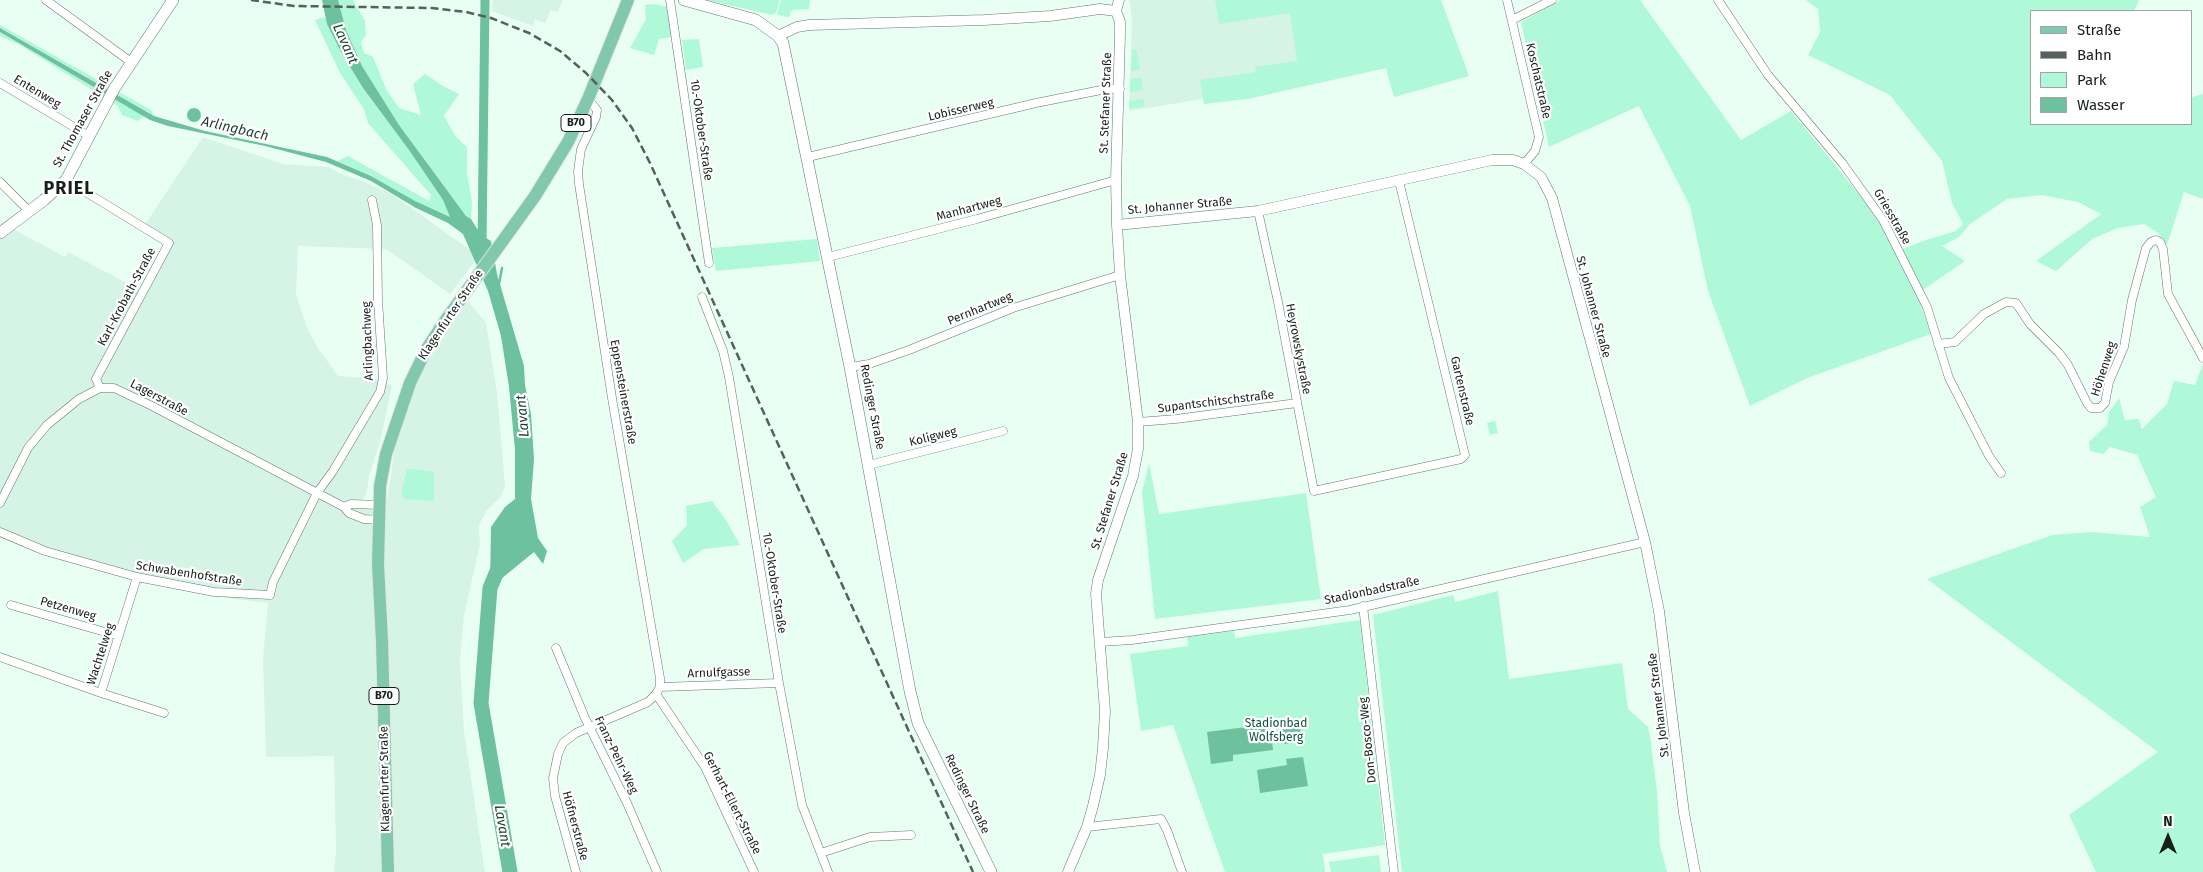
<!DOCTYPE html>
<meta charset="utf-8">
<style>
body{margin:0}
#map{position:relative;width:2203px;height:872px;overflow:hidden;background:#e9fff4;font-family:"Fira Sans",sans-serif}
canvas{display:block}
.legend{position:absolute;left:2030px;top:10px;width:162px;height:115px;box-sizing:border-box;background:#fff;border:1px solid #a2a5a4;margin:0;padding:6px 9px;list-style:none;font-size:15px;color:#171f1b}
.legend li{display:flex;align-items:center;gap:10px;height:25px}
.legend b{width:25px;border:1px solid #a2a5a4}
.north{position:absolute;left:2143px;top:812px;width:50px;height:50px;-webkit-text-stroke:4px #fff;paint-order:stroke;rotate:0deg;font-size:14px;font-weight:700;line-height:20px;text-align:center;color:#171f1b}
.north::after{content:'';display:block;margin:auto;width:18px;height:22px;background:#171f1b;clip-path:polygon(50% 0,100% 100%,50% 72%,0 100%)}
</style>
<div id="map">
<canvas width="2203" height="872"></canvas>
<ul class="legend">
<li><b style="height:6px;background:#82c8af"></b>Straße</li>
<li><b style="height:6px;background:#55615b"></b>Bahn</li>
<li><b style="height:14px;background:#aff8d8"></b>Park</li>
<li><b style="height:14px;background:#6ec19f"></b>Wasser</li>
</ul>
<div class="north">N</div>
</div>
<script>
const c = document.querySelector('canvas').getContext('2d');
c.lineJoin = 'round';
function fill(path, color) { c.fillStyle = color; c.fill(path, 'evenodd'); }
const poly = rows => new Path2D(rows.map(r => 'M' + r).join(''));
function trace(path, color, width, dash) { c.strokeStyle = color; c.lineWidth = width; c.lineCap = dash ? 'butt' : 'round'; c.setLineDash(dash || []); c.stroke(path); }
function write(font, color, halo, rows, align = 'center') {
  c.font = font + ' "Fira Sans",sans-serif'; c.lineWidth = 4.5; c.setLineDash([]); c.textBaseline = 'middle'; c.strokeStyle = halo; c.fillStyle = color; for (const [text, x, y, turn = 0] of rows) {
    c.save(); c.translate(x, y); c.rotate((+turn || 0) * Math.PI / 180); c.textAlign = isNaN(turn) ? turn : align; if (halo) c.strokeText(text, 0, 0); c.fillText(text, 0, 0); c.restore();
  }
}
fill(poly([
 [493,0,563,0,558,12,550,10,546,23,535,20,533,26,492,11],
 [1129,0,1441,0,1469,76,1394,97,1386,68,1247,99,1204,104,1203,99,1129,111,1132,18],
 [203,137,283,164,329,167,339,173,362,181,390,193,479,256,450,294,386,249,298,246,296,295,308,330,318,348,338,376,381,379,392,386,380,442,369,476,367,491,362,501,387,501,396,441,409,401,428,361,466,302,469,302,486,323,497,393,505,486,500,498,487,510,479,525,480,544,464,615,460,660,464,731,485,872,334,872,336,851,334,756,266,757,263,658,268,603,234,599,140,580,37,552,0,536,0,227,7,223,17,231,65,257,68,252,140,290,169,241,144,226]
]), '#d6f4e5');
fill(poly([
 [338,0,353,0,365,21,366,35,361,42,364,53,373,57,387,91,399,108,421,115,413,84,425,74,443,86,459,94,444,116,456,137,467,147,467,173,472,202,471,219,466,216,399,125,362,66,346,30],
 [706,0,780,0,776,13,772,15],
 [781,0,810,0,809,9,792,10,789,17,777,15],
 [1215,0,1441,0,1469,76,1394,97,1386,68,1247,99,1204,104,1200,80,1256,72,1255,67,1297,61,1290,13,1219,24],
 [1561,0,1640,0,1741,140,1791,111,1879,219,1898,251,1923,241,1956,231,1963,224,1952,203,1942,161,1890,95,1808,55,1820,32,1818,9,1806,0,2139,0,2134,11,2032,11,2032,124,2192,124,2192,97,2203,94,2203,199,2184,192,2167,245,2158,233,2144,224,2118,228,2092,239,2056,271,2036,261,2101,214,2078,202,2041,195,2007,199,1970,224,1959,237,1942,246,1965,261,1917,294,1931,334,1807,378,1750,406,1708,291,1690,206,1639,106,1549,147,1521,22],
 [654,4,667,7,672,37,659,39,654,55,630,48,646,19,645,5],
 [325,17,341,52,363,88,409,150,443,200,451,218,415,201,371,176,337,161,348,156,429,201,431,195,368,123,364,109,340,73,315,20],
 [0,25,151,110,154,116,0,28],
 [0,32,116,100,144,116,138,121,122,115,118,106,20,45,0,36],
 [699,39,703,67,686,70,682,40],
 [1136,49,1140,70,1131,71,1132,50],
 [1141,78,1143,90,1130,92,1130,79],
 [1144,99,1145,106,1129,109,1129,101],
 [817,239,820,261,716,271,712,248],
 [2203,364,2203,872,2096,872,2069,815,2158,752,1927,579,2052,535,2091,532,2150,537,2140,507,2156,497,2137,455,2110,447,2103,454,2090,451,2089,442,2107,425,2109,412,2119,398,2125,420,2139,419,2142,429,2167,404,2174,381,2195,385],
 [1495,421,1498,433,1490,435,1487,423],
 [1149,463,1159,514,1306,493,1321,599,1155,619,1142,492],
 [414,469,434,472,434,501,404,499,401,492,407,470],
 [712,501,726,520,740,545,704,549,683,563,672,541,687,525,686,506],
 [1498,591,1509,679,1622,663,1628,709,1648,727,1650,736,1657,792,1660,845,1667,872,1402,872,1373,615,1453,595,1455,602],
 [1360,620,1385,845,1323,854,1325,872,1225,872,1173,725,1141,731,1130,654,1188,646,1187,637,1234,631,1235,638],
 [1379,855,1381,872,1331,872,1329,862]
]), '#aff8d8');
fill(poly([
 [322,0,338,0,346,30,362,66,399,125,466,216,471,219,481,235,491,241,497,274,524,366,525,385,531,414,534,459,531,499,538,538,547,551,543,564,534,552,490,588,491,527,505,507,515,499,515,450,509,387,501,336,488,291,463,234,448,223,416,208,371,181,326,162,265,146,168,126,150,120,0,32,0,28,154,116,205,131,327,157,371,176,415,201,450,217,443,200,409,150,363,88,341,52,327,24],
 '187 115a7 7 0 1 1 14 0a7 7 0 1 1-14 0Z',
 [1299,720,1302,741,1284,744,1281,723],
 [1270,724,1273,750,1233,755,1233,761,1211,764,1207,732],
 [1303,757,1308,786,1260,793,1257,770,1287,765,1286,759]
]), '#6ec19f');
trace(poly([
 [499,284,502,268]
]), '#6ec19f', 2.5);
trace(poly([
 [482,245,485,0]
]), '#6ec19f', 9);
trace(poly([
 [498,569,490,588,481,703,510,872]
]), '#6ec19f', 15);
const minor = poly([
 [46,0,131,62],
 [670,0,709,263],
 [1507,0,1539,137,1535,151,1524,164],
 [1718,0,1768,75,1843,164,1883,220,1927,307,1949,378,1989,456,2001,473],
 [1512,20,1552,0],
 [0,83,89,136],
 [808,157,1036,103,1106,89,1120,89],
 [66,180,169,243,96,379,100,388],
 [0,182,29,211],
 [1258,211,1278,302,1314,491,1461,459,1465,455,1399,181],
 [828,257,977,219,1116,180],
 [702,297,723,351,729,377,779,683,802,805,828,872],
 [1938,344,1955,342,1984,314,2006,302,2016,303,2030,324,2059,353,2068,365,2087,403,2091,408,2100,408,2105,403,2109,382,2124,347,2132,300,2146,248,2151,242,2156,240,2160,242,2163,249,2168,294,2203,358],
 [850,367,869,364,909,350,1013,308,1120,275],
 [1138,422,1176,419,1297,403],
 [869,465,1003,431],
 [0,503,28,448,47,425,79,399,100,388,114,388,152,406,268,467,344,507,349,513,364,519,379,520],
 [344,507,351,504,379,505],
 [0,532,45,551,137,577,214,592,270,595,273,582,317,493,333,471,380,392,383,378,378,300,377,225,372,200],
 [11,605,119,636],
 [1363,606,1394,872],
 [1100,642,1132,640,1350,610,1645,542],
 [556,648,585,718,627,803,657,872],
 [0,657,101,693,137,577],
 [660,687,779,683],
 [101,693,164,713],
 [656,694,705,767,754,872],
 [1087,827,1161,819,1167,830,1182,872],
 [821,853,870,837,911,835],
 [576,872,555,796,553,778,558,754,563,743,576,733,648,702,656,694,660,687,660,678,612,398,579,184,578,171,581,149,596,117,597,110,588,99]
]);
const tertiary = poly([
 [1116,11,1119,0],
 [778,36,797,27,809,25,984,20,1050,16,1100,9,1116,11],
 [1117,225,1258,211,1492,160,1513,160,1524,164,1541,177,1552,198,1645,542,1659,611,1684,813,1695,872],
 [1068,872,1087,827,1093,806,1100,775,1103,748,1105,711,1096,594,1098,580,1133,476,1138,449,1138,422,1120,275,1117,225,1116,180,1120,34,1120,22,1116,11]
]);
const secondary = poly([
 [684,0,756,20,778,36,783,43,850,367,910,691,918,723,991,872],
 [0,233,44,200,66,180,114,89,173,0]
]);
const primary = poly([
 [388,872,382,641,378,564,380,486,386,454,410,383,426,350,445,321,535,196,568,142,588,99,628,0]
]);
trace(minor, '#64776e', 9);
trace(tertiary, '#64776e', 11);
trace(secondary, '#64776e', 12);
trace(primary, '#e3e4e4', 14);
trace(minor, '#fff', 8);
trace(tertiary, '#fff', 10);
trace(secondary, '#fff', 11);
trace(primary, '#82c8af', 12);
trace(poly([
 [251,0,294,6,432,8,466,12,491,18,529,33,560,51,586,73,612,100,632,128,650,163,973,872]
]), '#55615b', 2.5, [8, 4]);
for (const [x, y, w] of [
 [576,123,30],
 [384,696,30]
]) { const box = new Path2D(); box.roundRect(x - w / 2, y - 8.5, w, 17, 4); c.fillStyle = '#fff'; c.fill(box); trace(box, '#171f1b', 1); }
write('bold 11px', '#171f1b', null, [
 ["B70",576,123],
 ["B70",384,696]
]);
write('12px', '#171f1b', '#fff', [
 ["Koschatstraße",1538,81,77],
 ["Entenweg",37,92,31],
 ["St. Stefaner Straße",1106,103,-88],
 ["Lobisserweg",961,110,-13],
 ["St. Thomaser Straße",83,119,-61],
 ["10.-Oktober-Straße",701,130,82],
 ["St. Johanner Straße",1180,206,-5],
 ["Manhartweg",969,209,-15],
 ["Griesstraße",1892,217,60],
 ["Karl-Krobath-Straße",127,297,-62],
 ["St. Johanner Straße",1593,307,75],
 ["Pernhartweg",980,309,-22],
 ["Klagenfurter Straße",451,315,-56],
 ["Arlingbachweg",368,341,-92],
 ["Heyrowskystraße",1298,349,79],
 ["Höhenweg",2104,369,-72],
 ["Gartenstraße",1462,391,77],
 ["Eppensteinerstraße",623,392,80],
 ["Lagerstraße",159,398,28],
 ["Supantschitschstraße",1216,402,-7],
 ["Redinger Straße",872,407,79],
 ["Koligweg",933,437,-14],
 ["St. Stefaner Straße",1110,501,-73],
 ["Schwabenhofstraße",189,574,9],
 ["10.-Oktober-Straße",774,583,81],
 ["Stadionbadstraße",1372,591,-12],
 ["Petzenweg",68,609,16],
 ["Wachtelweg",101,654,-72],
 ["Arnulfgasse",719,673,-2],
 ["St. Johanner Straße",1659,705,-97],
 ["Don-Bosco-Weg",1368,740,-96],
 ["Franz-Pehr-Weg",616,755,64],
 ["Klagenfurter Straße",385,779,-91],
 ["Redinger Straße",967,794,64],
 ["Gerhart-Ellert-Straße",732,803,63],
 ["Höfnerstraße",575,826,75]
]);
write('12px', '#0f533c', '#fff', [
 ["Stadionbad",1276,724],
 ["Wolfsberg",1276,738]
]);
write('italic 14px', '#1a3f30', '#fff', [
 ["Lavant",345,44,66],
 ["Arlingbach",235,129,13],
 ["Lavant",523,416,-95],
 ["Lavant",502,826,81]
]);
c.letterSpacing = '1px';
write('bold 18px', '#171f1b', '#fff', [
 ["PRIEL",69,189]
]);
c.letterSpacing = '0px';
</script>
